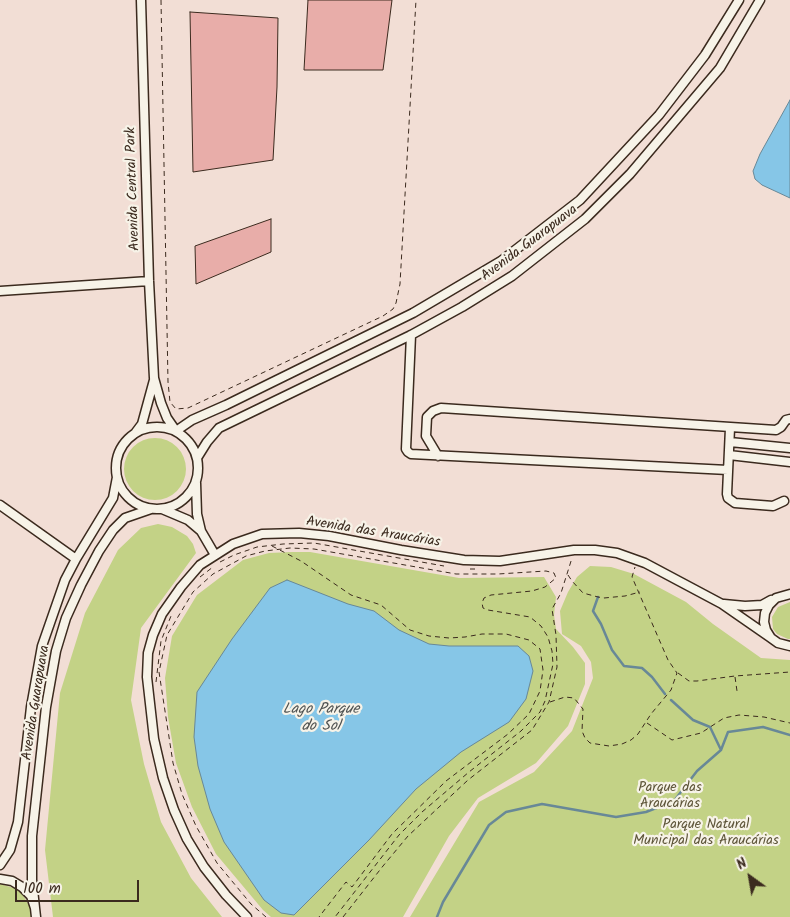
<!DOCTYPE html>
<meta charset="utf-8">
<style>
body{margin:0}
#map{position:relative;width:790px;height:917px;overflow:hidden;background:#f2ded5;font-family:Kalam,sans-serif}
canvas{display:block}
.north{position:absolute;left:725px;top:852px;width:50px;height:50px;-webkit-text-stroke:4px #f7f3e8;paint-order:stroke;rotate:328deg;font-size:14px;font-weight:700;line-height:20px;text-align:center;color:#3b2a1e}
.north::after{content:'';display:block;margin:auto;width:18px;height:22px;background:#3b2a1e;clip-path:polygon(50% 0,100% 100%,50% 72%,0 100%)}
.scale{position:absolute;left:15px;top:880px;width:124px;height:22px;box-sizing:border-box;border:2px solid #3b2a1e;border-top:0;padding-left:6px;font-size:15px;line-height:18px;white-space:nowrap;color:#3b2a1e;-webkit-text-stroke:4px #f7f3e8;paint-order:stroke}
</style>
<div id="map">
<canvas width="790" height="917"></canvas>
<div class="north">N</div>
<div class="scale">100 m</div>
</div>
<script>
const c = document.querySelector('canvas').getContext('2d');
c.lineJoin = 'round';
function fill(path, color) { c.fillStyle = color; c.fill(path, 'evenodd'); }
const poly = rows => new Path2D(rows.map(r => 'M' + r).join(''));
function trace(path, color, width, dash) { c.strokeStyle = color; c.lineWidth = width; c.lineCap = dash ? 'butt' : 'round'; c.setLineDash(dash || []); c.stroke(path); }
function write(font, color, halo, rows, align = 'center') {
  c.font = font + ' Kalam,sans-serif'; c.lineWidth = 4.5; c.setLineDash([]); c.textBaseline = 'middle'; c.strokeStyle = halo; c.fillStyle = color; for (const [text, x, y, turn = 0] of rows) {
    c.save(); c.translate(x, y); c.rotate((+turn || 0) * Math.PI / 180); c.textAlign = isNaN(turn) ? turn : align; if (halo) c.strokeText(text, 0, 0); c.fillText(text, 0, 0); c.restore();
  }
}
fill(poly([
 '124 469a31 31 0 1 1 62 0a31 31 0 1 1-62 0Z',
 [158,524,172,527,187,536,193,544,196,553,141,628,131,700,144,764,161,822,191,878,222,917,53,917,45,850,60,693,85,613,118,550,141,528],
 [292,552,310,552,459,578,544,577,556,597,554,615,556,629,573,647,585,663,585,684,568,726,536,763,478,798,449,836,403,917,271,917,263,910,216,854,192,807,176,763,168,717,165,678,172,636,197,595,243,560,269,553],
 [590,566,611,567,634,574,686,602,713,624,761,658,790,660,790,917,410,917,479,802,534,772,572,731,593,678,591,662,581,646,562,634,560,611,568,592,577,577],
 [790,602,790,639,788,639,777,634,773,629,772,617,778,607],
 [0,884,14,888,21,892,30,907,31,917,0,917]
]), '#c3d286');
const water = poly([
 [790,100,790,198,762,185,755,179,753,171,760,154,790,100],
 [287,580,348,604,374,611,399,630,429,644,449,646,518,646,529,656,533,671,526,699,509,722,461,752,416,789,369,840,294,915,281,913,264,900,224,842,210,809,198,766,194,737,197,692,232,639,270,588,287,580]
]);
fill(water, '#86c6e7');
trace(water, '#688897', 1);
trace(poly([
 [598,597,593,611,601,624,612,650,624,666,642,668,652,677,665,694],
 [671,700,693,720,710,727,721,750],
 [437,917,443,902,489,825,506,812,542,804,616,817,646,812,674,801,697,771,721,750,728,732,763,727,790,735]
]), '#688897', 2.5);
const building = poly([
 [308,0,392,0,383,70,304,70,308,0],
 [190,12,278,18,277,87,273,160,193,172,190,12],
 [271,219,271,252,196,284,195,246,271,219]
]);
fill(building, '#e8ada9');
trace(building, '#3b2a1e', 1);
const minor = poly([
 [141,0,149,281,154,378,161,403,167,418,176,431,192,420,226,405,413,313,501,261,580,200,659,115,705,55,739,0],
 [0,291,149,281],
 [411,335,406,449,408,452,411,454,728,470],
 '116 468a41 41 0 1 1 82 0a41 41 0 1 1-82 0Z',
 [730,428,727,494,728,498,735,503,773,506,784,501],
 [136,432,142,424,154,380],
 [730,442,790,448],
 [729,455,790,462],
 [438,456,426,436,427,417,433,411,441,408,776,430,781,427,786,420,790,419],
 [197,458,207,442,219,428,411,335,462,307,512,276,585,219,630,174,720,68,760,0],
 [196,483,197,514,201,531,215,555],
 [0,505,76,559],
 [162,509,188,520,201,531],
 [790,594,776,598,769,605,765,613,764,622,766,630,771,638,778,643,790,646],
 [724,604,745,606,762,605,771,600],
 [0,865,10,850,18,822,31,707,42,646,65,580,76,559,113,498,117,477],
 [0,879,12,881,22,887,31,896,35,908,36,917],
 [35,908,32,880,32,836,46,707,56,651,66,618,81,585,99,551,113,530,125,518,151,509],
 [247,917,226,895,204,867,187,839,174,810,163,778,154,739,147,677,148,653,153,635,162,614,181,587,200,565,233,544,262,534,299,533,329,536,401,550,464,560,500,561,574,550,595,550,617,553,645,563,722,604,771,638]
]);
trace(minor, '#3b2a1e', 11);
trace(poly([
 [161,0,168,382,170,402,176,409,188,408,383,316,393,309,396,303,400,284,416,0],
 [272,546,301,561,351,595,381,605,410,630,429,636,449,638,465,637,482,634,506,634,529,640,540,649,543,670,540,691,529,714,508,734,446,781,392,834,352,887,346,882,319,917],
 [220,562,234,555,257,547,283,544,314,543,444,566],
 [470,569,478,569],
 [568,575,572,581,583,593,598,597,604,598,625,596,640,592],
 [200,577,213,567],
 [678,673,689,681,697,681,735,676,790,672],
 [735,677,737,691],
 [156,682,161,641,171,616],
 [550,702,565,697,574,698,583,709,582,731,585,738,590,743,609,746,622,744,631,740,638,734,651,714,671,690,677,673,668,660,632,577,635,567],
 [647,723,672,740,701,733,724,718,739,715,764,717,790,723],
 [266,917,251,904,217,863,196,826,182,794,173,763,159,672,167,635,193,592,213,574,246,556,265,551,290,548,314,549,456,574,498,574,546,571,554,573,556,578,545,587,532,591,491,595,484,598,482,603,483,608,488,610,530,617,541,626,548,637,552,651,553,664,545,701,540,712,521,731,469,772,422,812,399,835,335,917],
 [343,917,383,866,408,836,468,780,532,730,549,702,557,667,556,635,552,609,561,593,572,558]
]), '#3b2a1e', 1, [5, 4]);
trace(minor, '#f7f3e8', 8);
write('14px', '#3b2a1e', '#f7f3e8', [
 ["Avenida Central Park",134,189,-92],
 ["Avenida Guarapuava",530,244,-37],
 ["Avenida das Araucárias",373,533,9],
 ["Avenida Guarapuava",37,703,-81]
]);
write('14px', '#5d5438', '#f7f3e8', [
 ["Parque das",670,789],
 ["Araucárias",670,805],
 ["Parque Natural",706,826],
 ["Municipal das Araucárias",706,842]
]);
write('italic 15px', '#4e5150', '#f7f3e8', [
 ["Lago Parque",321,710],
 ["do Sol",321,727]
]);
</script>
